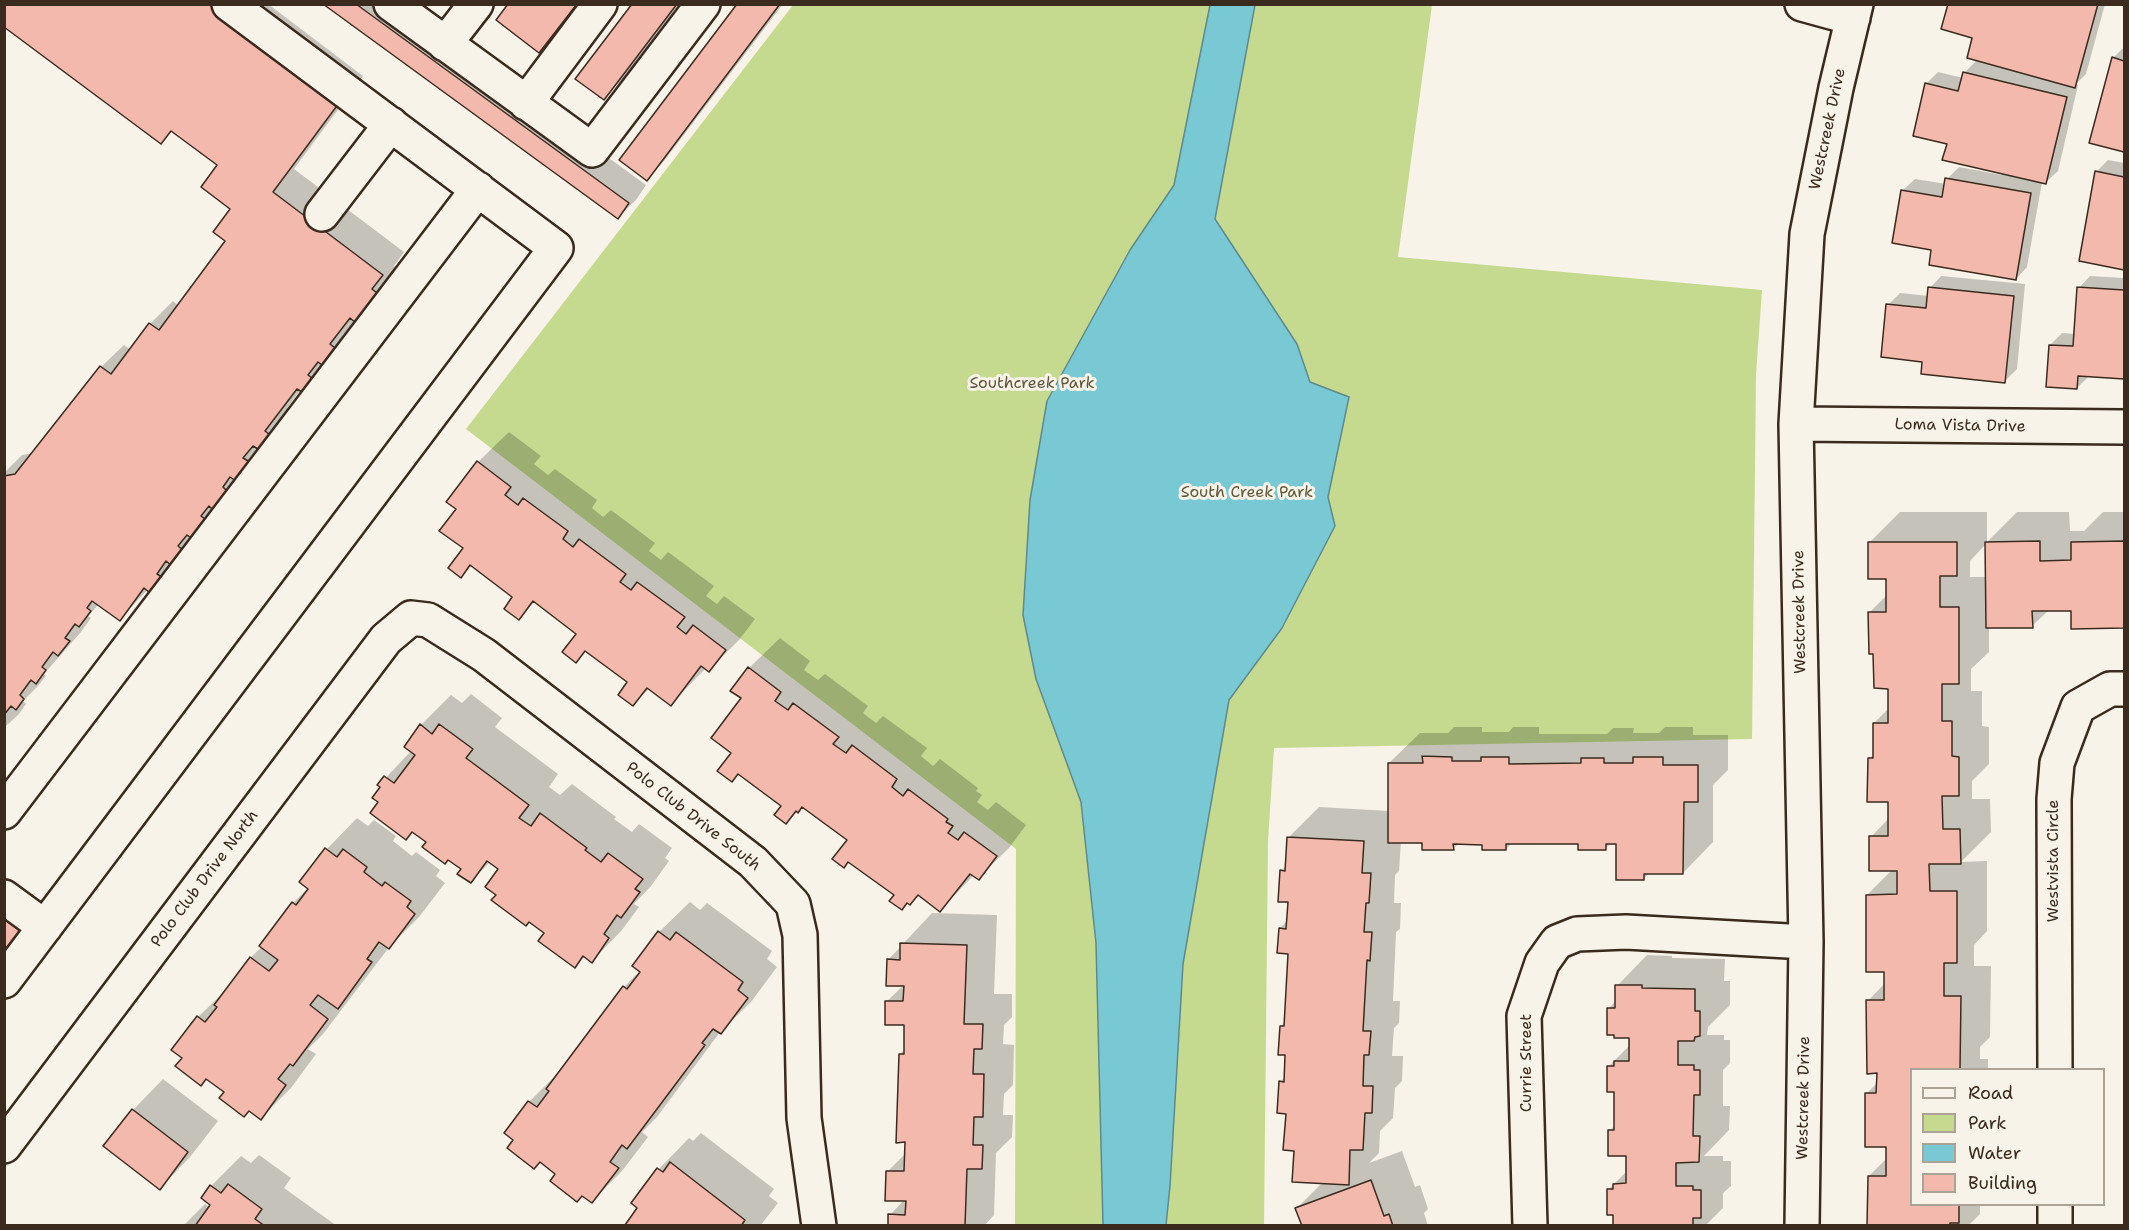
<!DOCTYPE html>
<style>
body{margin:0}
#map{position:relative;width:2129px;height:1230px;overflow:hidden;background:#f7f3e8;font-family:"Shantell Sans",sans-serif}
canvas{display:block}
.frame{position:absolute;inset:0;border:6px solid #3b2a1e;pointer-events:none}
.legend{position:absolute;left:1910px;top:1068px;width:195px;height:138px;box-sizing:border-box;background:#f7f3e8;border:2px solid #aca397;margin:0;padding:8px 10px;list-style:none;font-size:18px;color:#3b2a1e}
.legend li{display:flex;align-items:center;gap:12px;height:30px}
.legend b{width:30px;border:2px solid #aca397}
</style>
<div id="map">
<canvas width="2129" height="1230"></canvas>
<div class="frame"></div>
<ul class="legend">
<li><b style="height:8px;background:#f7f3e8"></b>Road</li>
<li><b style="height:16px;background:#c5da8f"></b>Park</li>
<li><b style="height:16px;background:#79c9d5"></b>Water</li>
<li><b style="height:16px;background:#f3b9ac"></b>Building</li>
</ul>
</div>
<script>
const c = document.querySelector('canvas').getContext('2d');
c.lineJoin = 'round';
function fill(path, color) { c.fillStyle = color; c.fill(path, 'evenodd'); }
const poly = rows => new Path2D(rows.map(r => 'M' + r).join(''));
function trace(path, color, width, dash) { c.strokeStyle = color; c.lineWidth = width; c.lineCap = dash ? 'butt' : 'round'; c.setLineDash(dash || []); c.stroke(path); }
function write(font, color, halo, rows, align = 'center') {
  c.font = font + ' "Shantell Sans",sans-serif'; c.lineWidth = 6; c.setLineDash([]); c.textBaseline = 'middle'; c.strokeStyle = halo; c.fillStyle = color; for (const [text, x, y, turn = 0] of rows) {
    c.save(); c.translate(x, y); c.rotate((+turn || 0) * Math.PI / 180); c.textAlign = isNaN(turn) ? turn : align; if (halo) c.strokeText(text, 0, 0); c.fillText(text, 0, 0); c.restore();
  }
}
fill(poly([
 [793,5,1432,5,1398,257,1762,290,1756,375,1752,739,1274,748,1268,841,1264,1225,1015,1225,1016,849,466,429]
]), '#c5da8f');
const water = poly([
 [1210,5,1255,5,1215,219,1297,344,1310,382,1349,397,1328,497,1335,526,1282,628,1229,700,1183,964,1170,1186,1166,1225,1103,1225,1096,943,1081,802,1036,679,1023,615,1030,500,1047,401,1130,250,1174,185,1210,5]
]);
fill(water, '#79c9d5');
trace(water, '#60898c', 1.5);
fill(poly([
 [4,4,268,4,363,76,294,169,404,252,394,266,399,270,378,298,354,322,357,324,332,353,334,355,324,368,301,389,287,408,291,411,268,437,271,439,173,569,150,591,148,589,120,619,99,604,88,616,91,618,81,632,44,674,46,676,38,686,23,701,26,704,19,714,4,728,4,473,22,455,34,453,101,367,124,345,131,350,150,324,173,301,179,306,227,241,232,209,219,165,172,130,161,142],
 [325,4,397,4,646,185,636,200,618,217],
 [509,4,579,4,557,34,539,51],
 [634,4,679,4,621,81,603,98],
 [739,4,783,4,664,161,646,179],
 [1950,4,2105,4,2086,74,2076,84,2078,85,2058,171,2046,182,2042,182,2027,267,2016,279,1933,249,1903,190,1915,179,1946,184,1947,179,1959,167,2002,175,2002,172,1948,143,1926,84,1938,72,1963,78,1964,73,1978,59,1974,37],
 [2124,47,2124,151,2091,142,2113,58],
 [2108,160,2124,163,2124,268,2081,260,2096,172],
 [1941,276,2025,284,2017,369,2005,381,1924,360,1888,305,1900,293,1929,296,1930,288],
 [2090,276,2124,278,2124,378,2089,376,2077,388,2050,345,2062,333,2076,334,2079,288],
 [509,432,541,456,534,464,548,475,555,469,597,500,592,508,603,517,611,510,655,543,649,551,661,560,668,552,714,586,706,596,717,604,724,596,755,619,739,640,709,670,706,668,671,704,650,688,633,704,630,682,587,650,576,661,578,633,535,601,519,618,514,597,472,565,461,576,465,548,458,509,478,462],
 [1900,512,1987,512,1987,542,2017,512,2069,512,2070,531,2084,531,2103,512,2124,512,2124,626,2073,627,2073,610,2049,610,2032,626,1989,626,1989,652,1971,669,1971,691,1982,691,1982,726,1989,727,1989,764,1972,781,1972,799,1990,799,1991,832,1961,862,1987,861,1987,931,1974,945,1974,966,1991,966,1990,1037,1980,1047,1980,1059,1988,1059,1988,1070,1912,1070,1912,1204,1980,1204,1980,1214,1968,1226,1878,1226,1869,1176,1887,1158,1887,1146,1867,1093,1878,1082,1878,1072,1868,1001,1885,983,1885,970,1867,895,1892,870,1871,837,1889,818,1890,801,1869,759,1874,754,1874,723,1889,708,1890,687,1875,653,1870,612,1888,594,1888,578,1870,542],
 [1986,544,1986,577,1970,577,1970,561],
 [780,638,810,661,804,670,818,680,825,674,868,706,863,713,876,723,883,716,927,748,921,756,933,766,940,759,978,788,976,791,982,795,977,802,988,810,996,802,1026,825,1009,848,978,878,974,875,940,910,919,894,910,903,849,860,849,840,803,806,786,822,783,805,733,753,743,698,733,690,749,668],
 [471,694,502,718,495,727,558,774,549,787,560,795,572,784,616,817,614,819,632,832,639,824,672,848,665,858,669,861,651,886,634,904,639,907,622,930,592,961,585,956,575,966,546,933,498,894,500,869,490,862,471,881,463,869,413,831,406,838,380,802,382,787,379,785,411,751,421,725,451,695,462,703],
 [1454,727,1482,727,1482,732,1509,732,1513,727,1539,727,1539,734,1607,734,1613,728,1634,728,1633,733,1659,733,1665,727,1693,727,1693,735,1728,735,1728,770,1713,785,1713,842,1683,873,1650,873,1643,879,1617,842,1612,842,1605,849,1580,843,1512,843,1506,849,1484,843,1459,843,1453,849,1423,842,1401,841,1399,871,1395,875,1394,903,1401,903,1400,929,1396,932,1393,1001,1400,1001,1399,1023,1394,1028,1392,1056,1403,1056,1402,1081,1395,1088,1393,1118,1380,1131,1379,1153,1369,1163,1402,1151,1415,1187,1420,1185,1428,1209,1424,1213,1428,1226,1303,1226,1297,1208,1323,1182,1295,1149,1280,1082,1286,1076,1287,1054,1281,1026,1286,1021,1290,952,1280,928,1288,920,1289,901,1281,871,1287,865,1289,837,1319,807,1389,811,1389,763,1420,733,1448,733],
 [357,818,368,826,374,820,396,836,393,841,412,856,416,852,440,870,436,876,445,883,419,917,390,946,323,1034,308,1049,316,1054,291,1088,261,1118,184,1058,198,1017,229,987,251,957,262,947,293,903,309,887,302,882,327,849],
 [4,876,51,911,4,974],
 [690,902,700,910,707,903,772,951,767,959,777,967,751,1002,720,1032,657,1117,642,1132,648,1137,622,1171,592,1201,506,1133,529,1102,560,1071,624,987,641,970,659,932],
 [932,913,997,915,994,994,1012,994,1012,1017,1004,1025,1003,1044,1014,1045,1013,1085,1004,1094,1003,1115,1013,1115,1012,1137,996,1153,994,1215,984,1226,889,1226,890,1215,904,1200,887,1172,906,1153,900,1054,905,1049,906,1023,887,1001,904,985,888,960],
 [1647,955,1672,956,1672,958,1725,959,1724,981,1730,981,1730,1005,1708,1027,1707,1035,1724,1035,1724,1040,1730,1040,1730,1063,1723,1070,1723,1106,1730,1106,1729,1130,1704,1156,1723,1156,1723,1161,1731,1161,1731,1186,1723,1193,1723,1208,1705,1226,1614,1226,1614,1214,1608,1190,1628,1170,1628,1155,1610,1130,1616,1125,1615,1091,1609,1066,1630,1045,1630,1036,1609,1008,1617,1000,1617,986],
 [163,1079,218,1121,190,1157,160,1188,105,1146,133,1110],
 [701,1133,774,1189,769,1196,778,1203,760,1226,626,1226,640,1208,633,1203,659,1169,689,1138,693,1141],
 [259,1155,291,1178,284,1188,337,1226,183,1226,205,1204,210,1208,212,1205,211,1186,241,1156,251,1163]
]), '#0003');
const building = poly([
 [4,4,216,4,342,99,273,192,383,275,372,289,377,293,356,323,350,318,330,344,335,348,322,365,318,362,308,375,312,378,302,392,297,389,265,431,269,434,258,449,253,446,243,458,250,462,236,481,230,477,223,487,227,491,213,510,209,506,201,516,205,519,191,538,187,535,178,546,183,550,172,566,166,561,157,574,162,577,150,593,144,588,120,621,92,601,87,608,91,611,79,627,75,624,65,638,70,641,58,656,53,652,42,667,46,670,36,684,31,680,20,695,24,699,16,710,11,706,4,715,4,476,15,474,100,366,111,374,149,323,159,330,225,241,213,232,230,209,201,187,217,165,171,131,161,144,4,27,4,4],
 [323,4,356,4,629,203,618,219,323,4],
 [508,4,577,4,539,53,496,20,508,4],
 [632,4,677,4,604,100,575,79,632,4],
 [737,4,780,4,647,181,619,160,737,4],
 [1948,4,2098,4,2075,88,1967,58,1972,38,1941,29,1948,4],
 [2112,57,2124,61,2124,152,2089,143,2112,57],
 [1963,72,2067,97,2046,184,1942,160,1947,144,1913,136,1925,83,1958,91,1963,72],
 [2095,171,2124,177,2124,270,2079,261,2095,171],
 [1945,178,2031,193,2016,280,1929,265,1931,250,1892,243,1901,190,1942,197,1945,178],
 [1928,287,2014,296,2005,383,1921,374,1922,362,1881,357,1886,304,1926,308,1928,287],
 [2077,287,2124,290,2124,379,2078,376,2077,389,2046,387,2049,345,2073,346,2077,287],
 [477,461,511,487,505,495,518,505,523,498,568,531,563,539,573,547,579,539,626,574,620,582,631,590,637,582,685,617,677,627,686,634,693,625,726,650,709,672,701,666,671,706,647,688,633,706,618,695,627,682,585,651,576,663,562,652,576,634,533,601,519,620,504,609,512,597,470,565,461,578,448,568,463,548,439,531,456,509,446,502,477,461],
 [2040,541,2040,561,2071,560,2071,542,2124,541,2124,628,2071,629,2071,611,2032,611,2033,628,1986,628,1985,542,2040,541],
 [1868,542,1957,542,1957,576,1940,576,1940,607,1959,607,1959,684,1942,684,1942,721,1952,721,1952,756,1959,757,1959,796,1942,796,1943,829,1960,829,1961,864,1929,864,1930,891,1957,891,1957,963,1944,963,1944,996,1961,996,1960,1069,1912,1070,1912,1204,1959,1204,1959,1223,1950,1223,1950,1226,1867,1225,1868,1176,1886,1176,1886,1147,1865,1147,1865,1093,1876,1093,1877,1073,1867,1074,1866,1000,1884,1000,1884,972,1866,972,1866,895,1897,894,1897,871,1869,871,1869,836,1888,836,1888,802,1867,802,1868,758,1873,758,1873,723,1888,723,1888,689,1874,688,1873,654,1869,654,1868,612,1886,612,1886,579,1868,579,1868,542],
 [748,667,781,692,775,701,788,710,793,703,839,737,833,744,846,753,852,745,897,779,892,787,903,796,908,789,948,819,946,822,953,826,948,833,958,840,964,832,997,856,979,880,970,874,940,912,918,895,910,905,907,903,902,910,889,901,894,895,848,862,844,868,832,859,847,840,802,807,798,813,796,811,786,824,774,815,781,806,738,774,732,782,717,771,731,753,711,738,741,698,730,691,748,667],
 [420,724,432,734,439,724,473,749,466,758,529,805,519,818,531,826,540,813,587,848,585,850,601,862,608,853,643,879,635,889,640,892,621,918,617,915,604,934,609,938,592,963,583,956,575,968,538,941,544,933,529,922,526,926,491,900,496,895,485,887,498,869,487,861,471,883,457,874,461,869,448,860,445,864,422,847,426,842,412,832,406,840,370,813,378,802,372,798,380,787,377,785,384,776,394,783,415,755,404,747,420,724],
 [1422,756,1452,757,1452,761,1481,761,1481,757,1509,757,1509,764,1581,763,1581,758,1604,758,1604,763,1633,763,1633,757,1663,757,1663,765,1698,765,1698,802,1684,802,1683,874,1644,874,1644,880,1616,880,1616,844,1606,844,1606,850,1578,850,1578,844,1506,844,1506,850,1482,850,1482,845,1453,844,1454,850,1422,850,1422,843,1388,843,1388,763,1423,763,1422,756],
 [1287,837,1364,841,1362,873,1371,873,1369,903,1366,903,1364,932,1372,932,1370,961,1367,960,1363,1031,1371,1031,1369,1055,1364,1055,1363,1086,1373,1086,1372,1113,1365,1113,1363,1150,1350,1150,1349,1185,1292,1182,1294,1151,1283,1150,1286,1114,1277,1113,1279,1081,1284,1082,1285,1055,1278,1055,1280,1026,1284,1026,1288,954,1277,953,1279,928,1286,929,1288,902,1278,902,1280,870,1285,871,1287,837],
 [325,848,337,857,343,849,367,867,364,872,382,886,385,882,411,901,407,907,415,914,389,949,379,942,367,959,372,962,338,1009,318,995,310,1005,328,1019,293,1066,290,1064,278,1079,286,1085,261,1120,249,1111,244,1117,219,1098,224,1092,206,1079,201,1086,175,1066,182,1058,171,1050,197,1016,205,1022,217,1007,214,1005,250,957,269,971,278,960,259,946,292,902,296,905,308,889,299,882,325,848],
 [4,916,30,935,4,969,4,916],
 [658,931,670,940,676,932,743,982,738,990,748,998,721,1034,713,1029,702,1043,705,1045,627,1149,622,1145,610,1162,619,1168,592,1203,582,1196,577,1202,550,1181,555,1174,540,1162,534,1169,507,1148,513,1140,504,1133,528,1101,537,1107,549,1091,546,1089,623,986,627,989,640,972,632,966,658,931],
 [900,943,967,945,964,1024,983,1024,982,1049,974,1049,973,1074,984,1074,983,1117,974,1117,973,1145,983,1145,982,1169,967,1169,965,1226,888,1226,888,1214,905,1215,906,1201,885,1201,886,1171,904,1171,905,1142,896,1143,899,1054,904,1054,904,1025,885,1025,885,1001,903,1001,904,986,886,986,887,959,900,960,900,943],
 [1615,985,1642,985,1642,988,1695,989,1695,1011,1700,1011,1700,1036,1695,1037,1694,1041,1678,1041,1678,1065,1694,1065,1694,1070,1700,1070,1700,1095,1694,1095,1693,1136,1700,1136,1699,1162,1676,1163,1676,1186,1693,1186,1693,1190,1701,1190,1701,1218,1693,1218,1693,1226,1613,1226,1613,1215,1607,1215,1607,1189,1613,1189,1613,1184,1626,1183,1626,1156,1608,1156,1608,1130,1614,1130,1614,1092,1607,1092,1607,1066,1614,1066,1614,1061,1629,1061,1629,1038,1614,1038,1614,1035,1607,1035,1607,1008,1615,1008,1615,985],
 [132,1109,188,1152,160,1190,103,1146,132,1109],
 [670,1162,745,1220,741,1226,622,1226,625,1225,637,1208,631,1203,657,1168,663,1172,670,1162],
 [1371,1180,1384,1216,1389,1214,1393,1226,1302,1226,1295,1208,1371,1180],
 [228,1184,262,1209,255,1219,265,1226,195,1226,210,1205,201,1198,210,1185,221,1193,228,1184]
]);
fill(building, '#f3b9ac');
trace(building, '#3b2a1e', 1.5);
const minor = poly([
 [391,4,592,150,703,4],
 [1802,4,1853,18],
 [445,44,476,4],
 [526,103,600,4],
 [322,214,391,124],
 [1796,424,2124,427],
 [4,812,478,189],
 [4,897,45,927],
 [4,981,556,248,229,4],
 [2055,1070,2054,799,2057,763,2078,707,2110,689,2124,689],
 [4,1146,386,639,411,618,428,620,484,655,753,862,793,904,800,935,804,1118,819,1226],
 [2055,1204,2055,1226],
 [1530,1226,1524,1016,1542,963,1557,942,1577,934,1626,932,1806,942],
 [1802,1226,1806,942,1796,424,1807,234,1836,88,1856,4]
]);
trace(minor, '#3b2a1e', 38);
trace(minor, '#f7f3e8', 33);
write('16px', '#3b2a1e', '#f7f3e8', [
 ["Westcreek Drive",1828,129,-78],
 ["Loma Vista Drive",1960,426,1],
 ["Westcreek Drive",1800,612,-91],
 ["Polo Club Drive South",693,817,38],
 ["Westvista Circle",2054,861,-90],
 ["Polo Club Drive North",205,879,-53],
 ["Currie Street",1527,1063,-90],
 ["Westcreek Drive",1804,1098,-89]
]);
write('16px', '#5e563a', '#f7f3e8', [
 ["Southcreek Park",1032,384],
 ["South Creek Park",1247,493]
]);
</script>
